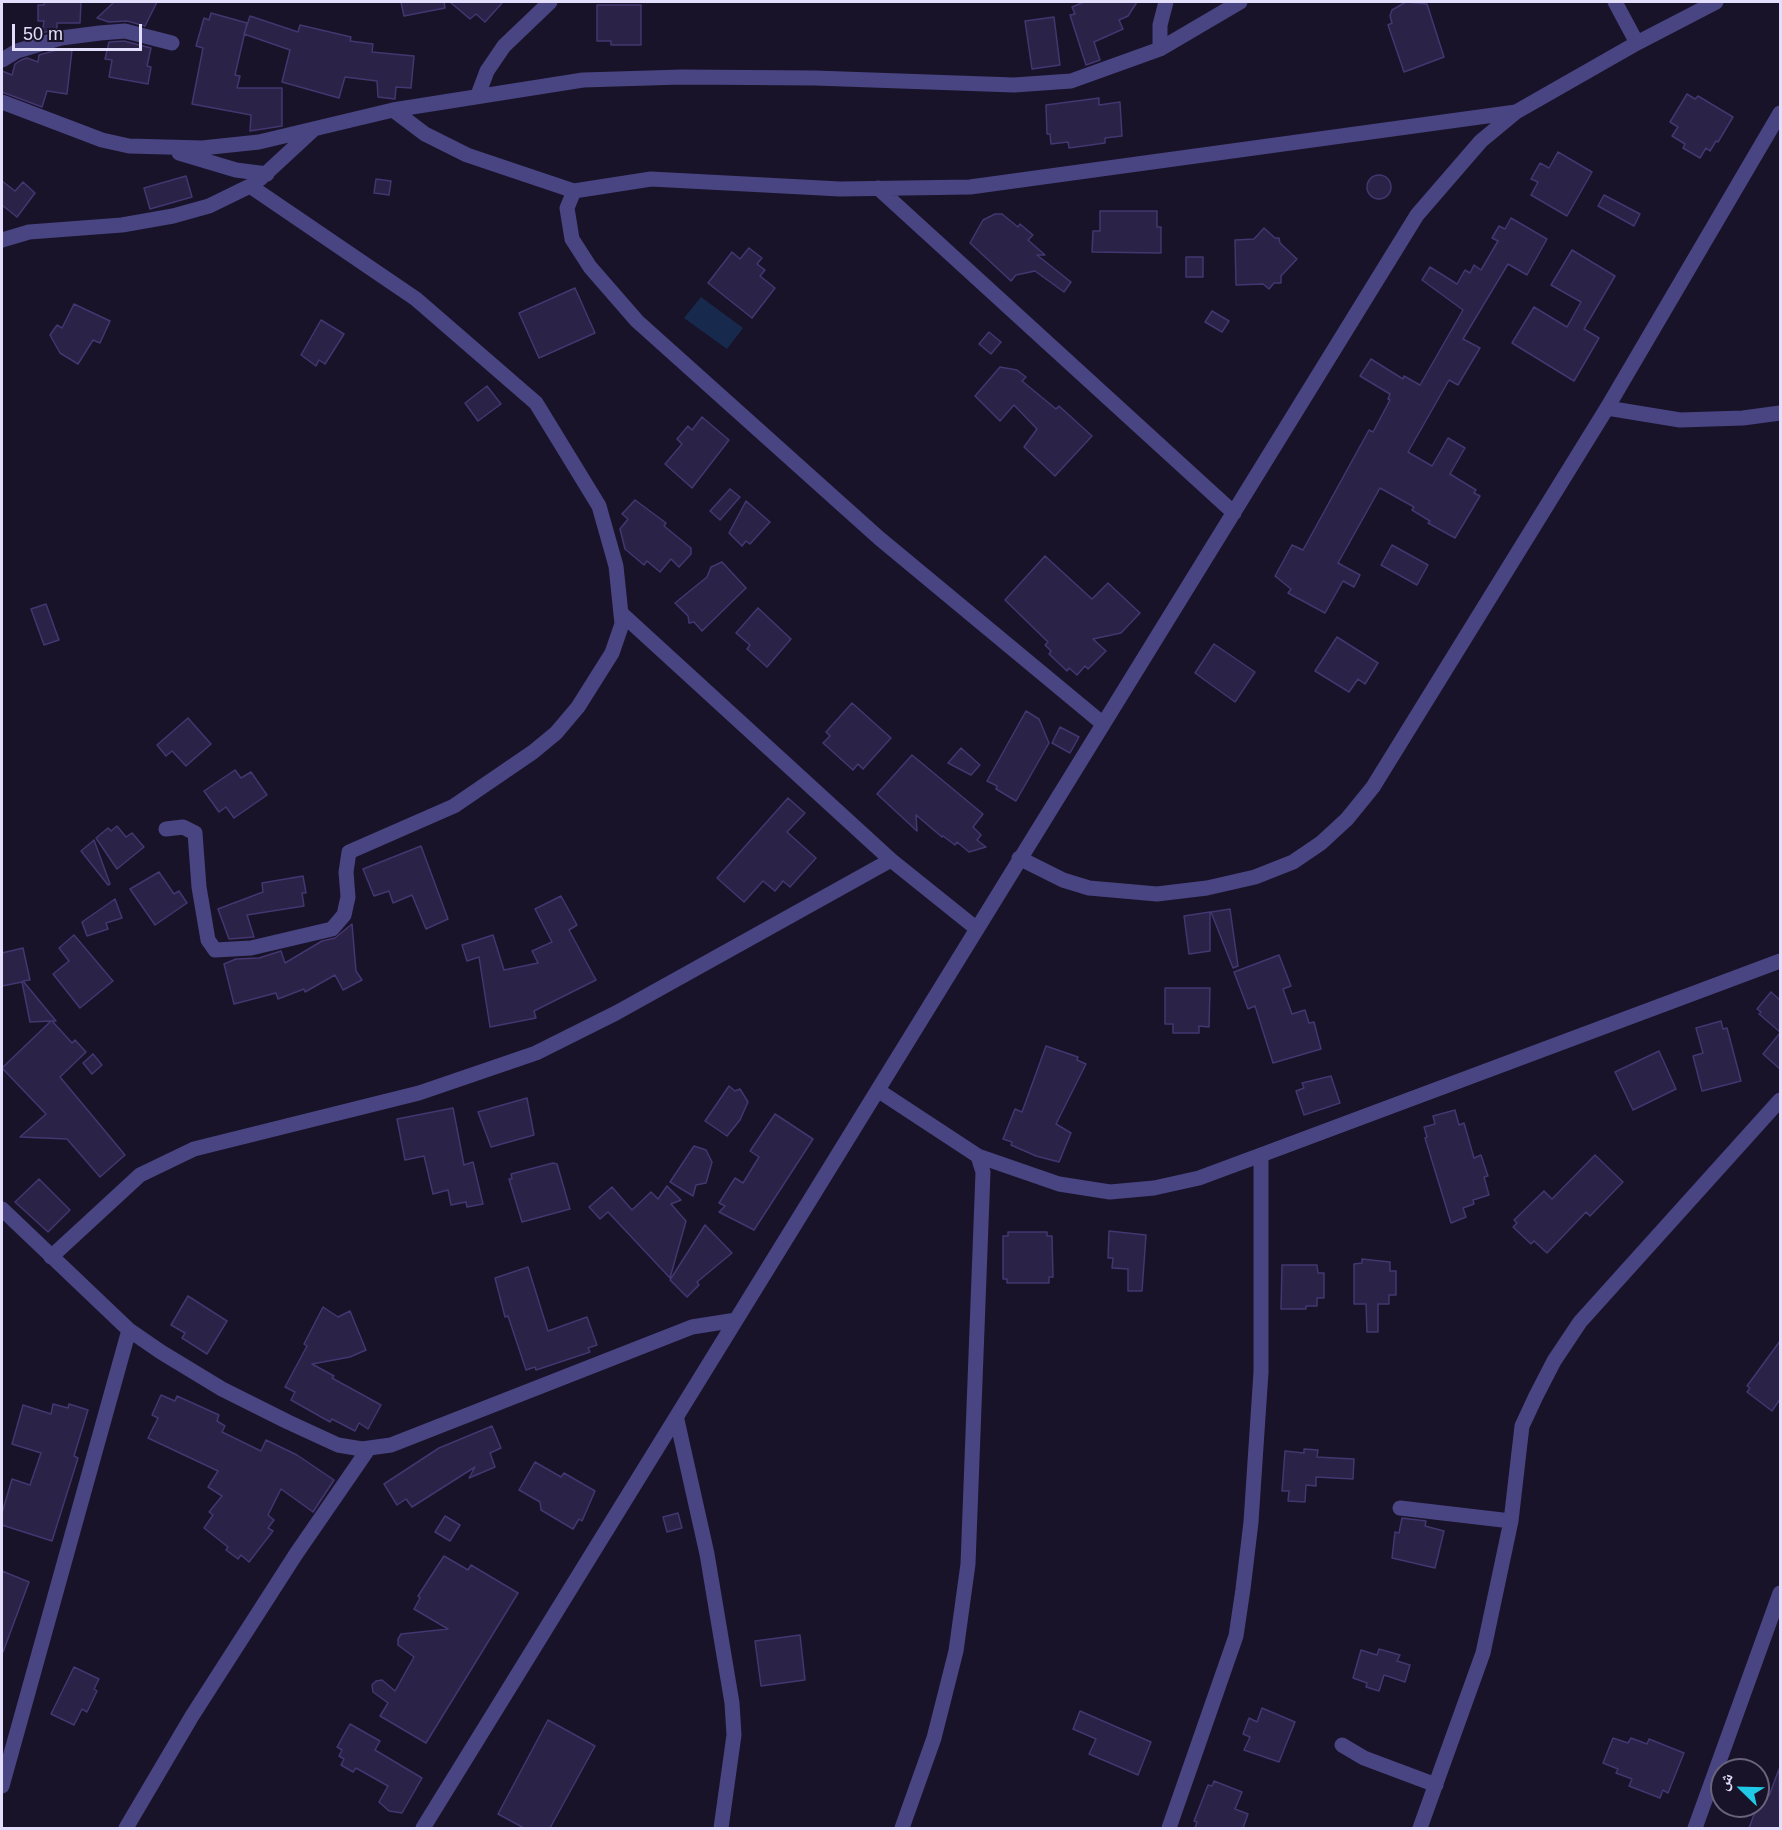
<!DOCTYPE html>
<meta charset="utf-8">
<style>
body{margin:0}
#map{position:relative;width:1782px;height:1830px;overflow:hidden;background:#181328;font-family:Helvetica,"Noto Naskh Arabic",sans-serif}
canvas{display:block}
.frame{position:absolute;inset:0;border:3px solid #e3defb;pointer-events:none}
.north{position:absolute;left:1710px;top:1758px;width:60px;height:60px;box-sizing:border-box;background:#181328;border:2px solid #69647c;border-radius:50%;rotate:293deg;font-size:16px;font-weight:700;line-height:24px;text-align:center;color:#e3defb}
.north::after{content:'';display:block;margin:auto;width:21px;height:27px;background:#20c9e5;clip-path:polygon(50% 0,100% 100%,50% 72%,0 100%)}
.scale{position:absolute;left:12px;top:24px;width:130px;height:27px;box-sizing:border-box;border:3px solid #e3defb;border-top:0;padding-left:8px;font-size:18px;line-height:21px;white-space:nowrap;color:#e3defb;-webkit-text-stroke:4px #181328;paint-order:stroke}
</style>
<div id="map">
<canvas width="1782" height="1830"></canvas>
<div class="frame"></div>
<div class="north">ش</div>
<div class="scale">50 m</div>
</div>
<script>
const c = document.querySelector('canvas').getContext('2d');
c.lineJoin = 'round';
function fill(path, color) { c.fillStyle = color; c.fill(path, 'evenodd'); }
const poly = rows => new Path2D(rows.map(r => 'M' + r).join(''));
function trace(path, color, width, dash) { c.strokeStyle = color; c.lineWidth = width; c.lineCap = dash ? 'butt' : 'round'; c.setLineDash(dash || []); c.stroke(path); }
fill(poly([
 [701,297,743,328,727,349,684,318]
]), '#172a4d');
const building = poly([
 [44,2,81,2,80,23,57,23,57,29,42,33,44,21,38,21,38,5,44,5,44,2],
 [114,2,157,2,145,26,127,21,109,22,97,18,114,2],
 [401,2,444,2,445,8,404,16,401,2],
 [450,2,503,2,485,22,476,14,470,19,450,2],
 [1084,2,1137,2,1128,16,1119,20,1123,29,1094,42,1100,60,1086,65,1070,15,1075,14,1072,7,1084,2],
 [1406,2,1427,4,1444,57,1404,72,1388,25,1392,23,1390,16,1392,10,1406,2],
 [597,5,641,5,641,45,611,45,611,41,597,41,597,5],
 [211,13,247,23,235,75,240,76,237,88,282,88,282,126,250,131,251,115,192,104,203,48,196,46,204,18,209,20,211,13],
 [250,16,298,32,300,25,351,37,350,41,373,44,372,52,414,56,411,88,396,87,395,99,378,97,377,81,345,77,339,98,282,82,290,50,244,34,250,16],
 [1054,17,1060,65,1032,69,1025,21,1054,17],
 [124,41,151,48,147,66,151,67,148,84,109,77,112,60,105,59,109,42,124,41],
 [60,49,72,50,67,94,47,91,42,107,2,92,2,71,12,75,15,64,21,60,27,58,38,62,39,55,60,49],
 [1687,94,1695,99,1698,96,1733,117,1718,142,1716,141,1710,151,1706,148,1700,158,1683,148,1685,144,1672,136,1678,127,1670,122,1687,94],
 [1099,98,1099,105,1120,102,1122,136,1105,138,1105,143,1069,148,1068,142,1051,144,1050,134,1047,134,1046,105,1099,98],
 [1558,152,1592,172,1567,216,1531,195,1538,182,1531,179,1540,163,1549,168,1558,152],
 '1367 187a12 12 0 1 1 24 0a12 12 0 1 1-24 0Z',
 [186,176,192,197,150,209,144,188,186,176],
 [376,179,391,181,389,195,374,193,376,179],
 [2,181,15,191,23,182,35,193,17,217,2,205,2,181],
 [1604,195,1640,214,1634,226,1598,206,1604,195],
 [1100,211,1157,211,1157,227,1161,227,1161,253,1092,252,1093,231,1100,231,1100,211],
 [995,214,1002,214,1018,227,1020,224,1033,235,1028,240,1045,255,1037,255,1071,282,1064,292,1035,271,1016,275,1011,281,970,243,983,220,995,214],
 [1511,218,1547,239,1527,275,1508,264,1463,339,1480,348,1458,385,1449,380,1408,452,1432,466,1448,438,1465,448,1450,474,1476,490,1474,493,1480,496,1455,538,1428,523,1430,521,1412,510,1414,507,1380,488,1338,563,1360,575,1354,587,1343,581,1325,613,1288,593,1291,589,1275,576,1292,545,1303,550,1369,430,1373,432,1390,400,1388,399,1390,394,1360,376,1371,359,1403,379,1404,376,1420,385,1463,310,1422,280,1430,267,1457,284,1465,270,1470,273,1474,265,1481,270,1498,241,1492,238,1499,226,1505,229,1511,218],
 [1264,228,1275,238,1279,238,1280,243,1297,259,1281,276,1281,283,1274,283,1269,289,1263,284,1236,285,1235,240,1254,239,1264,228],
 [749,248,762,258,757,264,765,270,760,276,775,288,752,318,708,283,732,252,740,259,749,248],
 [1572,250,1615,276,1584,329,1599,338,1574,381,1512,343,1534,307,1567,327,1581,302,1551,285,1572,250],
 [1186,257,1203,257,1203,277,1186,277,1186,257],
 [575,288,595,333,539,358,519,313,575,288],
 [74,304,110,321,100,343,93,340,78,364,60,353,50,335,57,325,62,328,74,304],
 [1212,311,1229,321,1222,332,1205,322,1212,311],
 [321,320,344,334,325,364,319,360,316,366,301,355,321,320],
 [989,332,1001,342,991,354,979,344,989,332],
 [1000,367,1017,370,1026,377,1022,381,1056,409,1059,406,1092,436,1055,476,1024,447,1037,429,1014,405,1000,421,975,396,1000,367],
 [487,386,501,404,478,421,465,403,487,386],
 [702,417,729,440,692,488,665,464,682,444,677,439,688,426,692,430,702,417],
 [730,489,740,497,720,520,710,511,730,489],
 [635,500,666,523,664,526,691,548,691,554,679,567,671,559,660,572,647,561,644,565,625,549,620,529,628,519,622,514,635,500],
 [746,501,770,522,750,544,746,541,742,546,729,533,746,501],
 [1392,545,1428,565,1417,585,1381,565,1392,545],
 [1045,556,1092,599,1108,583,1140,613,1121,633,1093,639,1106,651,1088,669,1085,666,1077,675,1069,668,1067,671,1049,654,1051,651,1045,645,1048,642,1005,600,1045,556],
 [722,562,746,588,702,631,694,622,689,623,688,616,675,603,707,577,711,567,722,562],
 [46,604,59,640,44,645,31,609,46,604],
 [758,608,791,639,767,667,747,649,750,645,736,633,758,608],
 [1337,637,1378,663,1365,684,1358,679,1349,692,1315,671,1337,637],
 [1214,644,1255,672,1235,702,1195,673,1214,644],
 [852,703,891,738,863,769,858,764,853,770,823,743,830,736,826,732,852,703],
 [1026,711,1039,719,1049,743,1016,801,996,789,997,786,987,781,1026,711],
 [188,718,211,744,186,766,172,751,166,756,157,745,188,718],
 [1060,727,1079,737,1070,753,1052,743,1060,727],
 [961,748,980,765,971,775,948,763,961,748],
 [912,755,983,814,973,827,981,835,977,840,986,847,969,852,957,842,955,845,943,836,942,837,916,815,917,831,877,794,912,755],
 [235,770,241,778,251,772,267,795,234,818,226,807,219,812,204,791,235,770],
 [788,798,805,813,787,832,816,858,790,887,783,881,775,891,763,881,744,902,717,878,788,798],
 [117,826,126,837,132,833,144,847,117,869,96,838,108,828,111,831,117,826],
 [94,840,110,884,108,885,81,851,94,840],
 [421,846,448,919,426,929,412,895,393,903,389,891,374,896,363,869,421,846],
 [159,872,174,894,179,891,187,903,155,925,130,889,159,872],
 [303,876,306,893,302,893,304,906,247,915,254,937,229,939,218,909,263,892,262,883,303,876],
 [561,896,577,925,569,930,596,980,534,1011,536,1018,490,1027,479,957,467,961,462,945,493,935,504,970,538,963,532,951,552,942,535,909,561,896],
 [115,899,122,918,106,923,108,929,87,936,82,922,115,899],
 [1230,909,1238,966,1233,968,1211,912,1230,909],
 [1210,912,1210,951,1189,954,1184,916,1210,912],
 [352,924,356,971,362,980,343,990,335,975,305,992,304,989,278,999,276,993,234,1004,224,964,236,959,259,958,281,951,285,963,322,941,335,938,352,924],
 [74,935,113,981,80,1008,53,974,69,961,59,948,74,935],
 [23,948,30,980,23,981,56,1021,52,1021,72,1043,75,1040,86,1052,60,1077,125,1155,100,1177,67,1139,20,1137,46,1114,2,1068,51,1021,30,1022,22,982,2,986,2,953,23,948],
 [1279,955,1291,986,1283,989,1292,1014,1305,1010,1309,1023,1314,1022,1321,1049,1273,1063,1255,1006,1248,1009,1234,972,1279,955],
 [1165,988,1210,988,1209,1027,1199,1026,1199,1033,1173,1033,1173,1024,1165,1024,1165,988],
 [1771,992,1780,1000,1780,1032,1759,1014,1761,1012,1757,1009,1771,992],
 [1721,1021,1723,1029,1727,1028,1741,1081,1702,1091,1693,1056,1703,1053,1696,1028,1721,1021],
 [1780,1033,1780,1069,1763,1054,1780,1033],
 [1046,1046,1078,1057,1077,1060,1086,1064,1056,1124,1071,1133,1059,1162,1036,1156,1011,1145,1012,1142,1003,1139,1015,1109,1022,1112,1046,1046],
 [1659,1051,1676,1089,1633,1110,1615,1072,1659,1051],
 [93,1054,102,1065,92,1074,83,1063,93,1054],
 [1331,1076,1340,1103,1304,1115,1296,1091,1304,1088,1302,1083,1331,1076],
 [729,1086,735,1091,740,1089,748,1102,740,1120,727,1136,705,1121,729,1086],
 [527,1098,534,1135,491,1147,478,1112,527,1098],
 [453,1108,464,1165,473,1162,483,1204,467,1207,466,1202,451,1205,448,1190,433,1194,424,1156,405,1160,397,1119,453,1108],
 [1455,1110,1459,1125,1464,1123,1474,1158,1481,1155,1488,1176,1484,1177,1489,1195,1473,1200,1474,1204,1463,1208,1466,1217,1451,1223,1425,1138,1427,1137,1424,1127,1435,1124,1433,1116,1455,1110],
 [775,1114,813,1139,754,1230,719,1212,725,1206,719,1203,735,1178,743,1183,759,1157,750,1151,775,1114],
 [694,1146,706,1150,712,1162,706,1183,696,1185,693,1196,670,1182,694,1146],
 [1595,1155,1623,1182,1590,1216,1586,1212,1547,1253,1534,1241,1531,1244,1513,1227,1517,1223,1514,1220,1544,1191,1552,1199,1595,1155],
 [553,1163,557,1164,570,1209,522,1222,509,1179,512,1179,511,1174,553,1163],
 [39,1179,70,1210,48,1232,15,1202,39,1179],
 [667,1186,681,1200,671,1204,686,1221,670,1278,608,1212,600,1219,589,1207,612,1187,632,1210,651,1192,658,1199,667,1186],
 [705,1225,732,1253,697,1282,699,1285,687,1297,670,1280,705,1225],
 [1109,1231,1146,1235,1142,1291,1128,1291,1128,1269,1112,1268,1113,1258,1108,1258,1109,1231],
 [1008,1232,1047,1232,1047,1236,1052,1236,1053,1277,1049,1277,1049,1283,1007,1283,1007,1279,1003,1279,1003,1236,1008,1236,1008,1232],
 [1362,1259,1390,1262,1390,1271,1396,1271,1396,1295,1389,1295,1389,1304,1378,1304,1378,1332,1367,1332,1366,1304,1354,1304,1354,1264,1362,1263,1362,1259],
 [1282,1265,1317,1265,1318,1273,1324,1273,1324,1298,1317,1298,1317,1306,1306,1306,1306,1309,1281,1309,1282,1265],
 [528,1267,548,1331,587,1317,597,1345,588,1348,590,1352,536,1370,535,1367,526,1370,508,1316,505,1317,495,1278,528,1267],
 [188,1296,227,1321,207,1354,182,1338,185,1333,171,1325,188,1296],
 [323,1307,338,1317,350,1311,366,1350,350,1357,312,1364,334,1376,332,1378,381,1405,368,1429,359,1423,355,1431,332,1419,330,1422,291,1400,295,1392,285,1387,307,1346,304,1344,323,1307],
 [1780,1341,1780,1399,1772,1411,1747,1392,1750,1388,1747,1386,1780,1341],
 [161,1395,175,1401,177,1396,219,1415,217,1421,225,1426,222,1432,261,1451,266,1440,297,1455,334,1480,313,1512,281,1489,268,1515,274,1520,268,1528,273,1531,249,1562,241,1555,238,1559,226,1550,228,1547,204,1528,213,1515,209,1512,222,1496,208,1487,218,1471,148,1438,158,1418,152,1415,161,1395],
 [53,1404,68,1408,69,1404,88,1410,74,1456,78,1458,52,1541,2,1525,2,1513,12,1479,30,1485,41,1453,12,1444,23,1405,51,1414,53,1404],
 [492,1426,501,1448,490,1453,495,1467,469,1478,475,1467,412,1507,406,1499,397,1505,384,1484,439,1448,492,1426],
 [1304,1449,1318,1450,1317,1457,1354,1459,1353,1479,1316,1477,1316,1486,1306,1485,1305,1502,1288,1501,1289,1491,1282,1491,1285,1451,1304,1453,1304,1449],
 [535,1462,561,1477,564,1473,595,1491,582,1521,579,1519,573,1529,541,1510,540,1502,519,1490,535,1462],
 [678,1513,682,1528,667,1532,663,1517,678,1513],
 [445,1516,460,1525,450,1541,435,1532,445,1516],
 [1402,1518,1426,1521,1425,1526,1444,1531,1435,1568,1392,1558,1395,1532,1399,1533,1402,1518],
 [444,1556,468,1570,471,1565,518,1593,426,1743,380,1716,388,1703,373,1692,372,1685,376,1681,382,1680,395,1691,414,1657,398,1645,398,1639,401,1634,448,1629,414,1609,420,1598,418,1596,444,1556],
 [2,1571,29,1582,3,1652,2,1651,2,1571],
 [800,1635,805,1680,761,1686,755,1641,800,1635],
 [1379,1649,1400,1655,1397,1661,1410,1665,1405,1682,1384,1675,1379,1691,1366,1687,1367,1683,1353,1678,1361,1650,1377,1655,1379,1649],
 [74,1667,99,1679,94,1689,97,1691,87,1712,82,1709,74,1725,51,1714,74,1667],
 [1262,1708,1295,1722,1279,1762,1244,1750,1250,1737,1243,1734,1249,1718,1257,1722,1262,1708],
 [1080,1711,1151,1742,1138,1775,1089,1754,1096,1739,1073,1729,1080,1711],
 [548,1720,595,1746,550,1828,524,1828,498,1814,548,1720],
 [350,1724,380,1741,375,1750,422,1778,402,1813,389,1811,379,1802,388,1786,356,1768,353,1772,341,1765,344,1759,339,1756,342,1750,337,1747,350,1724],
 [1613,1738,1628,1743,1631,1738,1647,1744,1649,1739,1684,1753,1668,1793,1663,1790,1660,1798,1629,1786,1632,1779,1616,1773,1618,1769,1603,1763,1613,1738],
 [1779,1769,1780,1828,1749,1828,1762,1793,1769,1796,1779,1769],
 [1214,1781,1242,1792,1235,1809,1248,1814,1243,1828,1195,1828,1197,1822,1194,1821,1208,1785,1212,1786,1214,1781]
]);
fill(building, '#2b2247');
trace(building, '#443670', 1.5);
trace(poly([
 [1615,2,1637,43],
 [1160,49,1160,25,1166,2],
 [2,60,17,51,61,38,100,33,125,31,172,43],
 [478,95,487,71,504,46,550,2],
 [2,102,102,140,129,146,202,148,259,142,393,110,583,80,682,77,815,78,1014,85,1071,81,1160,49,1240,2],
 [393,110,425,134,467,155,574,191,651,179,840,189,970,187,1516,112],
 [179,153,236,170,267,174],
 [260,179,313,130],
 [878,188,1234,513],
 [574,191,567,208,572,239,590,267,637,321,879,538,1102,723],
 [2,240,29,232,122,225,173,216,209,206,250,186,416,299,536,403,599,506,616,566,622,624,612,653,578,707,556,733,533,752,454,806,349,852,346,872,348,897,344,915,332,929,251,948,215,950,208,940,199,887,195,833,183,827,166,829],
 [1607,408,1680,420,1743,418,1780,413],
 [621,613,891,860,977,929],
 [1019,858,1063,880,1089,888,1157,894,1207,888,1255,877,1293,862,1321,843,1347,819,1373,787,1607,408,1780,113],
 [879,1091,978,1156,983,1172,968,1564,956,1651,934,1738,902,1828],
 [978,1156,1059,1184,1110,1192,1154,1188,1199,1178,1261,1155],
 [2,1209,129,1330,161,1352,222,1389,288,1422,338,1445,362,1449,391,1445,692,1327,736,1320],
 [51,1257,140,1175,194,1149,419,1093,536,1053,616,1013,891,860],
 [677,1420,707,1554,732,1703,734,1735,721,1828],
 [1400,1508,1511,1521],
 [1342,1745,1364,1758,1436,1785],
 [2,1786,129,1330],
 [126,1828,192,1716,296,1554,369,1448],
 [423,1828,1417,215,1481,141,1516,112,1637,43,1716,2],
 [1169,1828,1236,1636,1243,1589,1251,1522,1261,1372,1261,1155,1780,961],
 [1420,1828,1483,1653,1511,1521,1522,1426,1536,1396,1554,1361,1580,1322,1780,1100],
 [1695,1828,1780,1593]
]), '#494482', 15);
</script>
